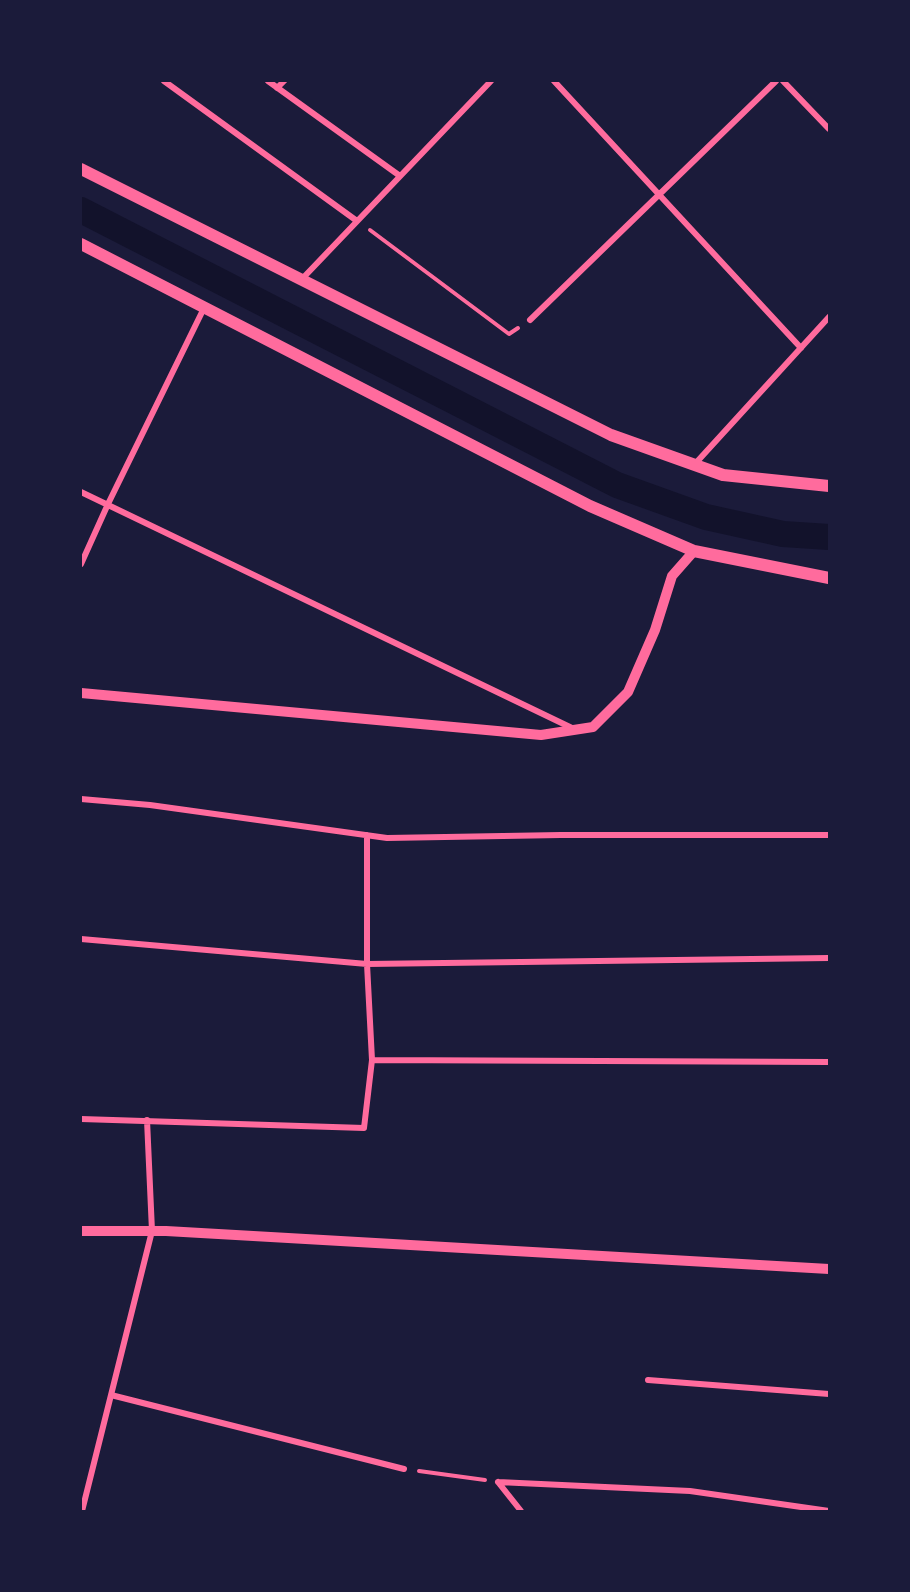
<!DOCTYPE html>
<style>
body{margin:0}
#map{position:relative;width:910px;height:1592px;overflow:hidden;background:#1b1b3a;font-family:Spectral,serif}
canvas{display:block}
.frame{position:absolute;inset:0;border:82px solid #1b1b3a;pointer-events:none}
</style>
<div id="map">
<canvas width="910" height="1592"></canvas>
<div class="frame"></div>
</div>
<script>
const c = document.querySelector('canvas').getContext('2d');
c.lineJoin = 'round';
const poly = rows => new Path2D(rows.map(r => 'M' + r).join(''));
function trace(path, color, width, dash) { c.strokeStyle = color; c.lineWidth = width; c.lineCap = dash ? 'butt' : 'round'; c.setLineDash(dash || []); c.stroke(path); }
trace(poly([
 [81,210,617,485,706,517,783,534,829,537]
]), '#12122b', 26);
trace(poly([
 [370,230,509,334,518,328],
 [419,1471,485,1480]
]), '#ff6b9d', 4);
trace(poly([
 [164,81,357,221],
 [268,81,400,176],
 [554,81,801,348],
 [783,81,829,129],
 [277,88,284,81],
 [302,279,491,81],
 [530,320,776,81],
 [694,465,829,317],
 [81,492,572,728],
 [81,564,108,504,204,308],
 [81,799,150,805,387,838,561,835,829,835],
 [81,939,367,964,829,958],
 [372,1060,829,1062],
 [81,1119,364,1128,372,1060,367,964,367,835],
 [648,1380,829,1394],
 [111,1395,404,1469],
 [498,1482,690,1491,829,1511],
 [498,1482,521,1511],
 [82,1511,152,1231,147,1120]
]), '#ff6b9d', 6);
trace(poly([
 [81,693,541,735,593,727,628,692,655,630,672,576,694,551],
 [81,1231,166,1231,829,1269]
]), '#ff6b9d', 10);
trace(poly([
 [81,169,611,435,723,475,829,486],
 [81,244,590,506,694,551,829,578]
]), '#ff6b9d', 12);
</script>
